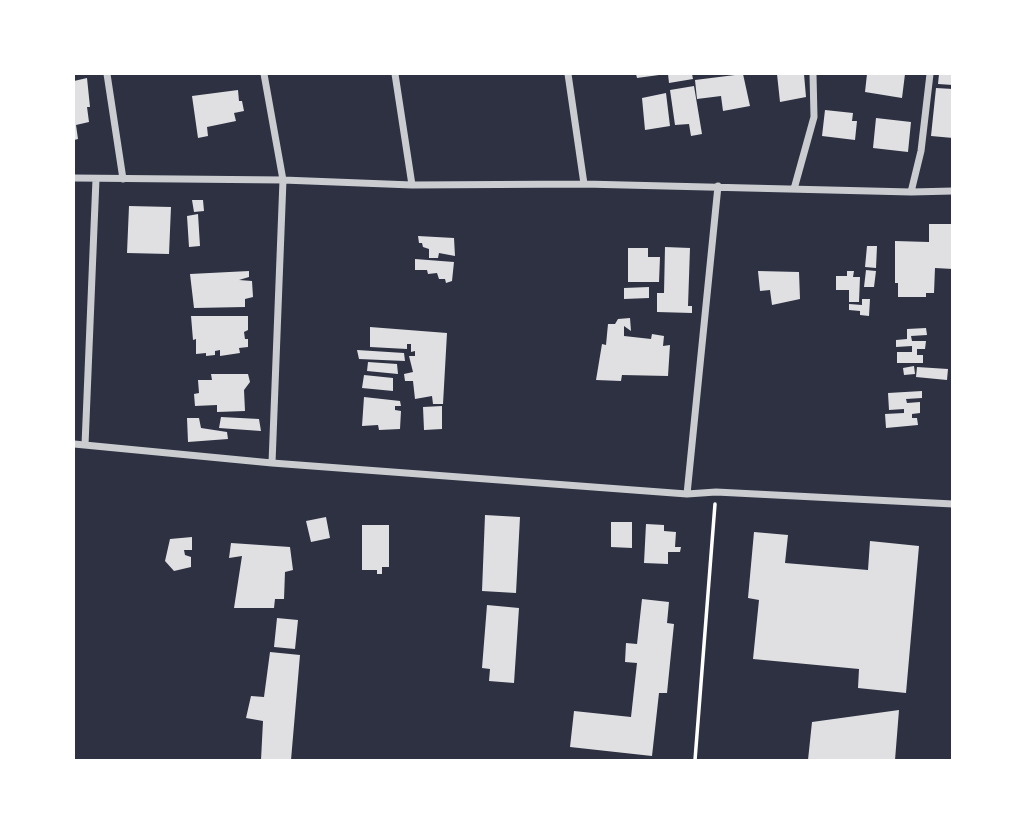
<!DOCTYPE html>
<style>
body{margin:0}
#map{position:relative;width:1026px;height:834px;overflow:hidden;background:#2d3142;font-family:Overpass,sans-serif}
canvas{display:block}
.frame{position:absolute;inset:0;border:75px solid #fff;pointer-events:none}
</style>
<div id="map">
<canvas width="1026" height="834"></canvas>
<div class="frame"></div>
</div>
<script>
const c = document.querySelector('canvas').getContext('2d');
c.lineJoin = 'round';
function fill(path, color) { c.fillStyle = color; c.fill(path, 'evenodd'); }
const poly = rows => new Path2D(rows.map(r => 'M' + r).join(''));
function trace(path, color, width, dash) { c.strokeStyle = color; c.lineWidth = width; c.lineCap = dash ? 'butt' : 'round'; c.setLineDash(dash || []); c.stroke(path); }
fill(poly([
 [636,74,659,74,659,75,637,78],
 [668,74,692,74,693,79,669,83],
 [743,74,750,106,723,111,721,96,697,99,695,80],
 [777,74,804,74,806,97,780,102],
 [867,74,905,74,902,98,865,92],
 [939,74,953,74,953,85,938,84],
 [87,78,90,107,87,107,89,122,76,125,78,139,74,140,74,81],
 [694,86,702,134,691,136,689,124,675,125,670,90],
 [936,88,953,89,953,138,931,136],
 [238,90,239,101,242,101,244,111,234,113,236,121,207,127,208,136,198,138,192,96],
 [666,93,670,126,645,130,642,98],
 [825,110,853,113,852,121,857,121,855,140,822,136],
 [876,118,911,122,908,152,873,148],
 [192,200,203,200,204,211,194,212],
 [129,206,171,207,169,254,127,253],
 [198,214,200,246,189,247,187,216],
 [929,224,953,224,953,269,935,268,934,293,926,293,926,297,898,297,898,283,895,283,895,241,929,242],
 [418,236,454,238,455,256,439,253,438,258,429,258,429,249,423,247,422,243,419,243],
 [867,246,877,246,876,268,865,267],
 [665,247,690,248,688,306,692,306,692,313,657,312,657,293,664,293],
 [628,248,648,248,648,257,660,257,659,282,628,282],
 [415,259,454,262,452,281,446,283,445,279,439,279,437,273,428,274,427,270,415,270],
 [866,270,876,271,874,287,864,287],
 [249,271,249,277,239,280,252,281,253,297,245,299,245,307,194,308,190,274],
 [758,271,799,272,800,299,772,305,770,290,760,291],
 [847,271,854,271,853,277,860,277,859,302,849,302,849,290,836,290,836,276,847,276],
 [649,287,649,298,624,299,624,288],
 [862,299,870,299,869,316,860,315,860,311,849,310,849,304,862,305],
 [191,316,248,316,248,330,244,332,245,339,248,339,248,347,239,348,240,353,220,356,220,350,215,351,215,355,206,356,206,353,196,354,196,339,193,340],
 [630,318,631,331,624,326,624,336,651,339,652,334,664,336,663,346,670,345,668,376,622,375,621,381,596,380,602,344,606,345,608,324,615,324,618,319],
 [370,327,447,333,443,404,433,404,432,396,415,399,413,381,405,381,404,374,413,372,409,356,415,356,415,351,411,352,411,344,407,344,407,349,370,347],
 [926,328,927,335,911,336,912,341,926,341,925,349,917,349,917,355,923,355,923,363,897,363,897,352,912,352,912,346,896,347,896,340,907,339,907,329],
 [357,350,404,353,405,361,359,359],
 [368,362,397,364,398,374,367,371],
 [914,366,915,374,904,375,903,368],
 [917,367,948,369,947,380,916,377],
 [211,374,248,374,250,382,244,390,245,411,217,412,217,405,195,406,194,394,199,393,198,380,212,380],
 [364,375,393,378,393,391,362,388],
 [922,391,922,398,906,399,907,403,920,402,920,413,912,414,912,418,917,418,918,425,886,428,885,414,904,413,904,409,889,410,888,393],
 [364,397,400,401,401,406,395,406,395,410,401,411,400,429,379,430,378,425,362,426],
 [442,406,442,429,424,430,423,407],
 [221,417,259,419,261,431,219,428],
 [187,418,199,418,201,428,227,432,228,439,188,442],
 [485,515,520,517,516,593,482,591],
 [326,517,330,538,311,542,306,521],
 [611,522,632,522,632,548,611,547],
 [646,524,664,525,664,531,676,532,675,547,681,547,680,552,668,552,668,564,644,563],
 [362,525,389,525,389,567,382,567,382,574,377,574,377,570,362,570],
 [754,532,788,535,785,563,868,570,870,541,919,546,906,693,858,688,859,669,753,659,759,600,748,598],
 [192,537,192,550,184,550,185,555,191,557,191,567,174,571,165,561,170,539],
 [231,543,290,547,293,570,285,572,284,599,275,599,274,608,234,608,242,556,229,558],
 [642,599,669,602,667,623,674,624,667,693,659,693,652,756,570,747,574,711,631,717,637,663,625,662,626,643,637,644],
 [487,605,519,608,514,683,489,681,490,669,482,668],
 [277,618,298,620,295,649,274,647],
 [270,652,300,655,291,760,261,760,263,721,246,718,251,696,264,697],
 [899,710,895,760,808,760,812,722]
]), '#e0e0e3');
trace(poly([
 [695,760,715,504]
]), '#fff', 3.5);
trace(poly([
 [107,74,123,179],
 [264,74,283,180,272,463],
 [395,74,412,185],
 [568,74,584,184],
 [74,178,283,180,412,185,584,184,911,192,953,191],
 [794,189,814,117,813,74],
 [911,192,921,151,930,74],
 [74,444,272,463,687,494,716,492,953,504],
 [85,445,96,179],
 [687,494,718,186]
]), '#caccd0', 7);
</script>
